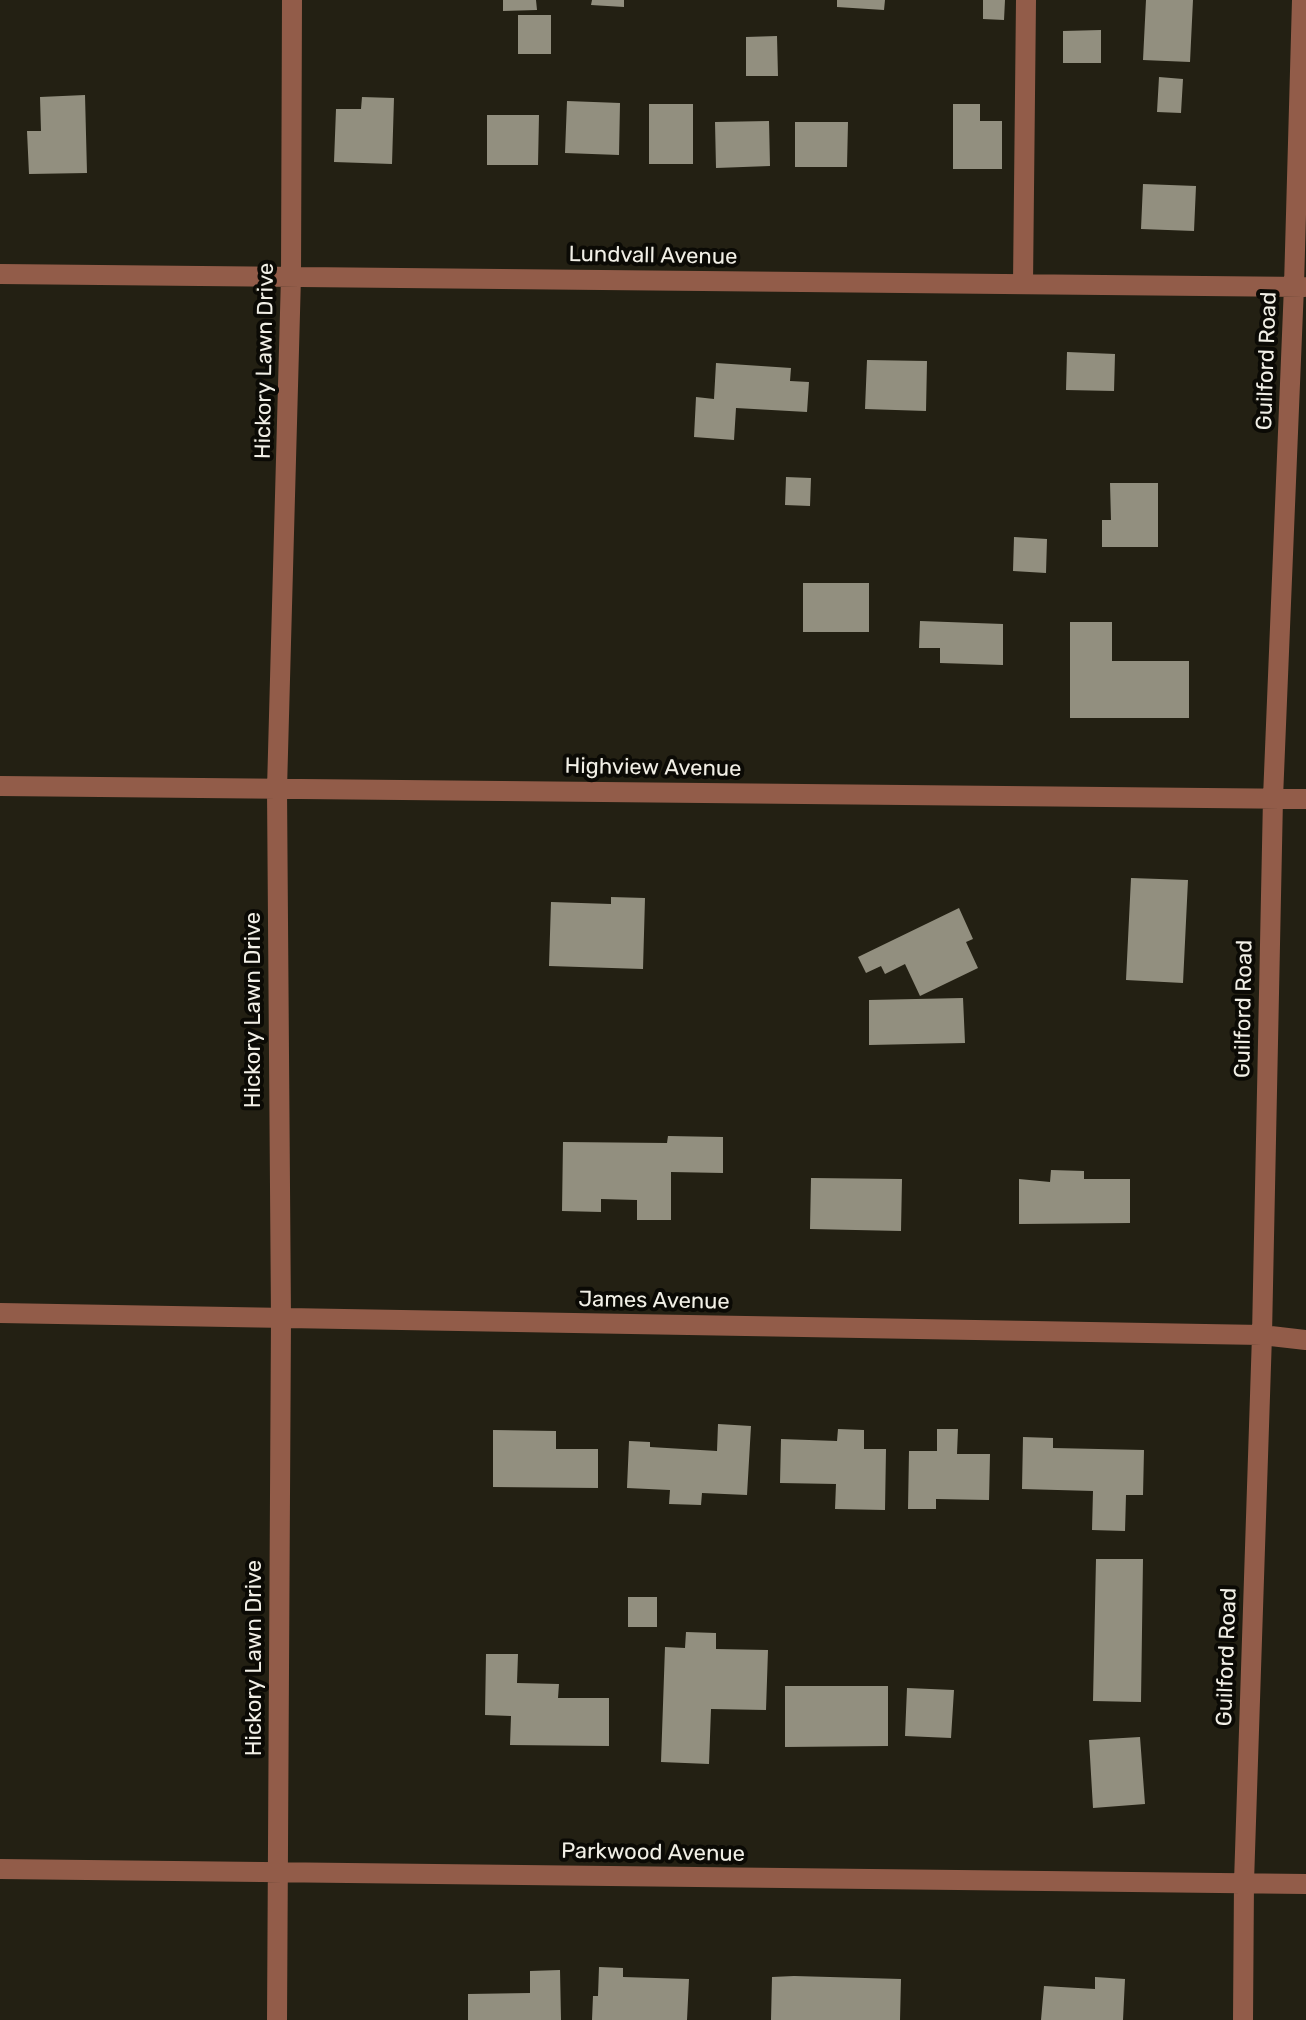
<!DOCTYPE html>
<style>
body{margin:0}
canvas{display:block;background:#232013}
</style>
<canvas width="1306" height="2020"></canvas>
<script>
const c = document.querySelector('canvas').getContext('2d');
c.lineJoin = 'round';
function fill(path, color) { c.fillStyle = color; c.fill(path, 'evenodd'); }
const poly = rows => new Path2D(rows.map(r => 'M' + r).join(''));
function trace(path, color, width, dash) { c.strokeStyle = color; c.lineWidth = width; c.lineCap = dash ? 'butt' : 'round'; c.setLineDash(dash || []); c.stroke(path); }
function write(font, color, halo, rows, align = 'center') {
  c.font = font + ' Rubik,sans-serif'; c.lineWidth = 8; c.setLineDash([]); c.textBaseline = 'middle'; c.strokeStyle = halo; c.fillStyle = color; for (const [text, x, y, turn = 0] of rows) {
    c.save(); c.translate(x, y); c.rotate((+turn || 0) * Math.PI / 180); c.textAlign = isNaN(turn) ? turn : align; if (halo) c.strokeText(text, 0, 0); c.fillText(text, 0, 0); c.restore();
  }
}
fill(poly([
 [503,0,536,0,537,10,503,11],
 [592,0,624,0,624,7,591,5],
 [837,0,885,0,884,10,837,7],
 [983,0,1005,0,1004,20,983,19],
 [1146,0,1193,0,1190,62,1143,60],
 [518,15,551,15,551,54,518,54],
 [1101,30,1101,63,1063,63,1063,31],
 [777,36,778,76,746,76,746,37],
 [1159,77,1183,79,1181,113,1157,112],
 [85,95,87,173,29,174,27,131,41,131,40,97],
 [362,97,394,98,392,164,334,162,336,109,361,109],
 [567,101,620,103,619,155,565,153],
 [649,104,693,104,693,164,649,164],
 [953,104,980,104,980,121,1002,121,1002,169,953,169],
 [487,115,539,115,538,165,487,165],
 [769,121,770,166,716,168,715,122],
 [795,122,848,122,847,167,795,167],
 [1143,184,1196,186,1194,231,1141,229],
 [1067,352,1115,354,1114,391,1066,390],
 [867,360,927,361,926,411,865,409],
 [716,363,791,368,790,381,809,382,807,412,736,408,734,440,694,437,696,397,714,399],
 [786,477,811,478,810,506,785,505],
 [1110,483,1158,483,1158,547,1102,547,1102,520,1111,520],
 [1014,537,1047,539,1046,573,1013,571],
 [803,583,869,583,869,632,803,632],
 [920,621,1003,624,1003,665,940,663,940,648,919,648],
 [1070,622,1112,622,1112,661,1189,661,1189,718,1070,718],
 [1131,878,1188,880,1183,983,1126,980],
 [611,897,645,898,643,969,549,966,551,902,611,904],
 [959,908,973,939,966,942,978,968,920,996,905,964,885,974,881,966,866,973,858,957],
 [963,998,965,1043,869,1045,869,1000],
 [668,1136,723,1137,723,1173,671,1172,671,1220,637,1220,637,1200,601,1199,601,1212,562,1211,563,1142,667,1143],
 [1051,1170,1084,1171,1084,1179,1130,1179,1130,1223,1019,1224,1019,1179,1050,1182],
 [811,1178,902,1179,901,1231,810,1229],
 [718,1424,751,1426,747,1495,702,1493,701,1505,669,1504,670,1490,627,1488,629,1441,650,1442,650,1447,717,1451],
 [838,1429,864,1430,864,1449,886,1449,885,1510,835,1509,836,1484,780,1483,781,1439,837,1441],
 [937,1429,958,1429,957,1454,990,1454,989,1500,936,1499,936,1509,908,1509,909,1451,937,1451],
 [493,1430,556,1431,556,1449,598,1449,598,1488,493,1487],
 [1023,1437,1053,1438,1053,1448,1144,1450,1143,1495,1126,1495,1125,1531,1092,1530,1093,1491,1022,1489],
 [1096,1559,1143,1559,1141,1702,1093,1701],
 [628,1597,657,1597,657,1627,628,1627],
 [686,1632,716,1633,716,1649,768,1650,766,1710,711,1709,709,1764,661,1762,665,1647,685,1648],
 [486,1654,518,1654,517,1683,559,1684,558,1698,609,1698,609,1746,510,1745,511,1716,485,1715],
 [785,1686,888,1686,888,1746,785,1747],
 [907,1688,954,1690,951,1738,905,1736],
 [1140,1737,1145,1804,1093,1808,1089,1740],
 [599,1967,623,1968,623,1977,689,1979,687,2020,592,2020,593,1996,598,1996],
 [560,1970,561,2020,468,2020,468,1994,530,1993,530,1971],
 [794,1976,901,1979,900,2020,771,2020,772,1977],
 [1095,1977,1125,1979,1123,2020,1041,2020,1044,1986,1095,1989]
]), '#928f7f');
trace(poly([
 [0,274,1304,287],
 [1023,284,1026,0],
 [0,786,1306,799],
 [0,1313,1262,1335,1306,1340],
 [0,1869,1306,1884],
 [277,2020,281,1319,277,789,291,276,292,0],
 [1243,2020,1244,1882,1262,1335,1273,798,1294,286,1302,0]
]), '#925c49', 20);
write('22px', '#f1efe6', '#0b0a05', [
 ["Lundvall Avenue",653,256,1],
 ["Hickory Lawn Drive",265,361,-89],
 ["Guilford Road",1267,361,-88],
 ["Highview Avenue",653,768,1],
 ["Guilford Road",1244,1009,-89],
 ["Hickory Lawn Drive",254,1010,-90],
 ["James Avenue",654,1301,1],
 ["Guilford Road",1227,1657,-88],
 ["Hickory Lawn Drive",255,1658,-90],
 ["Parkwood Avenue",653,1853,1]
]);
</script>
